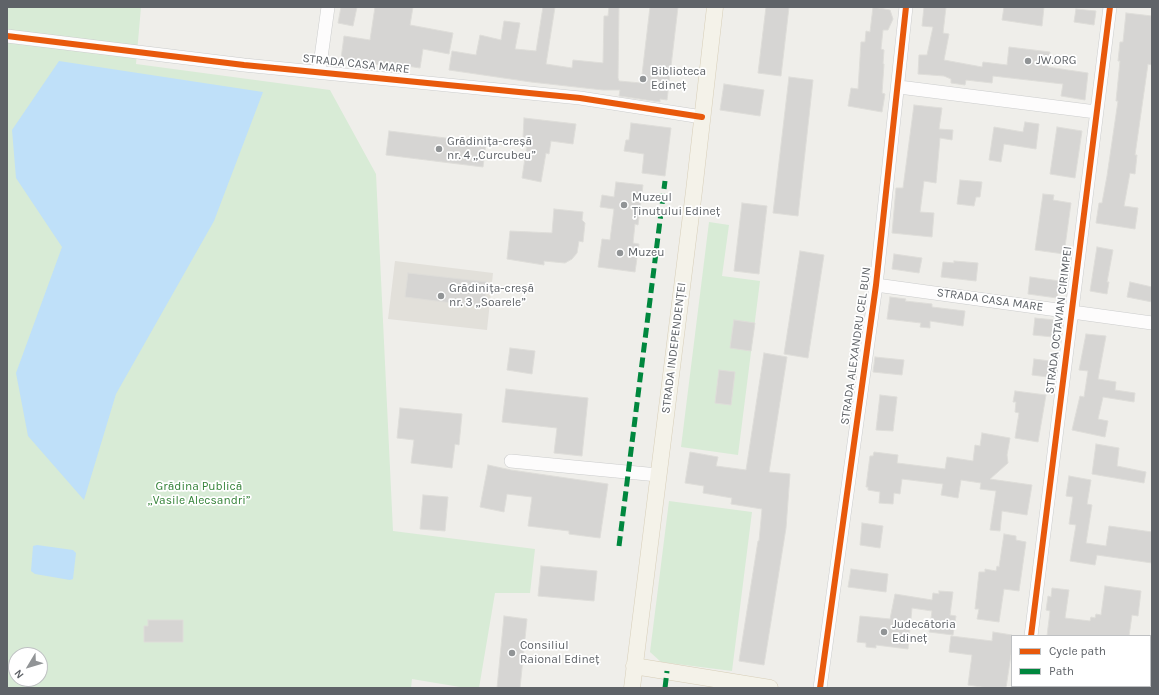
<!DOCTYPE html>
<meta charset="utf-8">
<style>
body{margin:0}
#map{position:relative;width:1159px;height:695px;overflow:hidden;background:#efeeea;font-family:Karla,sans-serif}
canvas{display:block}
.frame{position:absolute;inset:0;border:8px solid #5f6368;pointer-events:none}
.legend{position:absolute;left:1011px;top:635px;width:140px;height:52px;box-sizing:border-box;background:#fff;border:1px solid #bfc1c3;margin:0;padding:5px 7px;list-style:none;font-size:12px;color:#5f6368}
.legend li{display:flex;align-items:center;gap:8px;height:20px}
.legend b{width:20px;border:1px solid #bfc1c3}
.north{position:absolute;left:8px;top:647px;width:40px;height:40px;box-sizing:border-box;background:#fff;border:1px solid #bfc1c3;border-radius:50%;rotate:232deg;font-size:11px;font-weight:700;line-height:16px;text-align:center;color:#5f6368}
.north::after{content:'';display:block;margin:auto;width:14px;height:18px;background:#919496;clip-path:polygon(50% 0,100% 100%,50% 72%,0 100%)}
</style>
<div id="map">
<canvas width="1159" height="695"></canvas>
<div class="frame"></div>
<ul class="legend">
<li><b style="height:5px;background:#e8590c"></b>Cycle path</li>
<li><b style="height:5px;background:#00873e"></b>Path</li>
</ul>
<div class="north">N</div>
</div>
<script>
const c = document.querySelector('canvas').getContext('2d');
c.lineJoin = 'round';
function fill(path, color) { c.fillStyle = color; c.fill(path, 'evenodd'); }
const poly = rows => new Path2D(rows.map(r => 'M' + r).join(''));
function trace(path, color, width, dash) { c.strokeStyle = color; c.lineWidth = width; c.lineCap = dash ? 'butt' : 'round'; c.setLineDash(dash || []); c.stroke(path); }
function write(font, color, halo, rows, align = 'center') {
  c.font = font + ' Karla,sans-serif'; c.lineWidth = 3.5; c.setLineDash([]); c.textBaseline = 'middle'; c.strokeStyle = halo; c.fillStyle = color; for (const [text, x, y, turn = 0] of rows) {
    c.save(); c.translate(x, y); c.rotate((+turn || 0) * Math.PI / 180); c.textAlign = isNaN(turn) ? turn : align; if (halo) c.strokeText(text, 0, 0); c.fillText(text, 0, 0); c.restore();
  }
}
fill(poly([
 [395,261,493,273,487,330,388,319]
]), '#e2e0da');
fill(poly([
 [7,7,141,7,136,64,330,90,376,174,393,531,535,549,530,593,495,593,479,688,466,688,412,679,411,688,7,688],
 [16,655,40,655,40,679,16,679],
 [709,222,729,225,722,276,760,281,738,455,681,447],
 [669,501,752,512,732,671,661,662,650,652]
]), '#d8ebd6');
fill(poly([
 [59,61,263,92,214,221,116,394,84,500,28,436,16,373,62,247,16,178,12,130],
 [37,545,73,550,76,553,73,579,70,580,35,574,31,571,33,546]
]), '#bfe0f9');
const building = poly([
 [341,7,357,7,353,26,338,23,341,7],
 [375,7,413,7,410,25,453,33,449,54,423,49,420,68,407,66,407,69,341,59,344,36,370,40,375,7],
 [543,7,555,7,546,64,572,68,573,60,603,63,604,16,608,16,609,7,619,7,618,78,619,81,641,83,650,7,678,7,667,100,660,99,660,102,619,96,620,90,603,90,531,82,449,70,452,51,476,55,480,35,501,40,504,21,520,23,515,49,536,51,543,7],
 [766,7,789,7,781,76,758,73,766,7],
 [873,7,890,10,893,19,888,30,883,30,881,49,884,50,883,64,884,64,882,93,885,94,882,112,848,106,851,88,858,89,861,42,865,42,866,31,870,32,873,7],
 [924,7,946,7,943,33,949,34,944,60,982,67,983,62,1007,65,1009,47,1050,52,1048,67,1088,73,1085,100,1061,96,1063,84,993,76,992,83,966,80,965,85,951,83,951,79,944,76,918,74,919,55,927,55,933,27,922,26,924,7],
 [1004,7,1044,7,1042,26,1002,20,1004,7],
 [1076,9,1096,11,1094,25,1074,22,1076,9],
 [1126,13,1152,16,1152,65,1148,64,1135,155,1137,155,1135,174,1130,173,1124,206,1138,208,1135,229,1096,223,1099,203,1102,203,1107,176,1118,101,1116,101,1120,61,1118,61,1120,42,1123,42,1126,13],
 [789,77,813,80,798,216,773,213,789,77],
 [724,84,764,90,760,116,720,110,724,84],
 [914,105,942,108,939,129,953,130,952,140,940,138,936,183,924,181,920,212,934,213,932,237,892,233,896,188,903,188,914,105],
 [524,118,576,124,573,144,551,141,549,154,546,153,541,182,522,178,528,138,523,138,524,118],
 [1025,122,1039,124,1036,149,1004,144,1001,162,989,160,994,127,1023,132,1025,122],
 [631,123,671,128,665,176,642,173,644,154,624,151,626,140,629,140,631,123],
 [1057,127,1082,131,1075,178,1050,174,1057,127],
 [389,131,486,143,483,167,386,155,389,131],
 [960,180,982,182,980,197,976,197,974,206,957,204,960,180],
 [616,182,643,185,638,225,635,224,633,243,639,244,635,272,598,267,602,239,610,240,614,209,600,207,602,195,614,197,616,182],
 [1043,194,1054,195,1053,200,1071,203,1064,254,1035,250,1043,194],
 [742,203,767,206,759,274,734,271,742,203],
 [554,209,583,212,582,220,585,223,583,242,579,241,577,253,572,259,565,263,544,261,544,265,507,259,510,231,552,233,554,209],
 [1097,247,1113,250,1107,282,1109,282,1107,294,1090,291,1097,247],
 [800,251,824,255,808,358,784,354,800,251],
 [894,254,922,258,919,273,892,269,894,254],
 [954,261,978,263,976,281,941,277,943,262,954,263,954,261],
 [408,273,487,282,484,307,405,297,408,273],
 [1030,277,1060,281,1057,298,1028,294,1030,277],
 [1130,282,1152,287,1152,302,1127,297,1130,282],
 [890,297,906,299,905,301,932,304,932,307,965,311,963,326,930,321,930,328,920,327,921,323,887,319,890,297],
 [1035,318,1055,320,1053,337,1033,335,1035,318],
 [734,320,755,323,751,351,730,348,734,320],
 [1086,334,1106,336,1098,379,1116,382,1115,390,1135,393,1134,402,1103,397,1098,419,1108,421,1105,437,1072,430,1080,396,1084,397,1088,371,1079,370,1086,334],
 [510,348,535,351,532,374,507,370,510,348],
 [764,353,787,357,769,472,790,474,786,528,764,665,739,661,758,541,759,541,762,509,731,504,732,498,703,493,704,486,685,483,690,452,718,457,716,466,746,470,764,353],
 [875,357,904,360,902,375,873,372,875,357],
 [1034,359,1050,361,1048,377,1032,375,1034,359],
 [719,370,735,372,731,405,715,403,719,370],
 [506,389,588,398,582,456,554,453,557,428,502,422,506,389],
 [1015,391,1046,395,1038,442,1015,438,1019,413,1015,412,1016,402,1013,402,1015,391],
 [880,395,897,397,893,431,876,430,880,395],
 [400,408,462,414,459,445,455,444,452,468,411,463,414,440,397,438,400,408],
 [982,433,1010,438,1007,455,1008,463,990,479,1032,485,1027,515,1002,511,1000,531,990,530,996,491,980,489,981,483,961,480,958,498,941,495,943,484,902,479,900,494,894,493,893,504,879,503,880,492,868,490,868,487,866,487,870,456,873,456,874,452,898,455,897,463,945,469,947,457,973,461,975,445,980,446,982,433],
 [1096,444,1119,448,1117,466,1146,472,1144,483,1092,474,1096,444],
 [488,465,511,470,608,484,600,538,569,534,569,531,528,526,532,497,507,494,504,512,480,507,488,465],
 [1069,476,1091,480,1087,504,1092,505,1086,543,1106,546,1109,526,1152,532,1152,563,1097,555,1095,565,1070,561,1076,525,1069,524,1073,497,1066,496,1069,476],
 [423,495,448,497,445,531,420,529,423,495],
 [862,523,883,526,880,548,860,545,862,523],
 [1004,534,1016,536,1016,540,1026,542,1019,591,1004,589,999,622,977,619,979,609,975,609,979,572,985,572,985,569,996,571,997,566,999,567,1004,534],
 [541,566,597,571,594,601,538,596,541,566],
 [851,569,888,574,886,592,848,587,851,569],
 [1105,586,1141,591,1138,616,1132,615,1129,636,1047,636,1050,611,1046,610,1048,596,1051,597,1052,588,1069,590,1065,618,1090,621,1091,617,1095,618,1096,614,1101,615,1105,586],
 [939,591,953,592,950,615,956,616,953,635,929,632,932,611,912,608,908,649,876,645,876,648,866,647,866,643,857,642,860,616,890,619,895,594,932,600,933,593,939,594,939,591],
 [504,616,527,619,520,688,497,688,504,616],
 [148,620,183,620,183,642,144,642,144,626,148,626,148,620],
 [993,632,1012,635,1012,648,1006,688,988,688,968,685,972,655,949,652,951,636,992,641,993,632]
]);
fill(building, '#d6d5d3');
trace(building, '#deddd9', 1);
const minor = poly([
 [7,36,244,65,580,98,702,117],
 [319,72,328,7],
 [899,87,1096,112],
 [876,285,1152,323],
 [511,461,658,475],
 [1031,636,1110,7],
 [820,688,876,285,906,7],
 [1024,688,1025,686]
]);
const major = poly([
 [634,666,770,688],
 [632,688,694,191,715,7]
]);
trace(minor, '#cbcccc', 14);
trace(major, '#d7ceb8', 17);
trace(minor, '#fdfcfc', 13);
trace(major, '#f4f2e9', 16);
trace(poly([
 [619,546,665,181],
 [665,688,667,671]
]), '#00873e', 5, [10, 5]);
trace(poly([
 [7,36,244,65,580,98,702,117],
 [1031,636,1110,7],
 [820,688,876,285,906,7]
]), '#e8590c', 6);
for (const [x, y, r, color] of [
 [1028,61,4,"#919496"],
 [643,79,4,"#919496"],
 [439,149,4,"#919496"],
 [624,205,4,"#919496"],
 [620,253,4,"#919496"],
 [441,296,4,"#919496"],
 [884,632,4,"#919496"],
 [512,653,4,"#919496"]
]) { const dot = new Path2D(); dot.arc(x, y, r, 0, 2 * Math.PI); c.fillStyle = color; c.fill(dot); trace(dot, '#fff', 1.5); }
write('12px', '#5f6368', '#fff', [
 ["JW.ORG",1036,61],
 ["Biblioteca",651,72],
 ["Edineț",651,86],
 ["Grădinița-creșă",447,142],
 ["nr. 4 „Curcubeu”",447,156],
 ["Muzeul",632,198],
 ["Ținutului Edineț",632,212],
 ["Muzeu",628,253],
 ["Grădinița-creșă",449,289],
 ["nr. 3 „Soarele”",449,303],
 ["Judecătoria",892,625],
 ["Edineț",892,639],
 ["Consiliul",520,646],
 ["Raional Edineț",520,660]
], 'left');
write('12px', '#5f6368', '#fff', [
 ["STRADA CASA MARE",356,64,6],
 ["STRADA CASA MARE",990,300,8],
 ["STRADA OCTAVIAN CIRIMPEI",1059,320,-83],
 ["STRADA ALEXANDRU CEL BUN",856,346,-82],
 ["STRADA INDEPENDENȚEI",674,348,-83]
]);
write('12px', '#348238', '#fff', [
 ["Grădina Publică",199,487],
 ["„Vasile Alecsandri”",199,501]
]);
</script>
